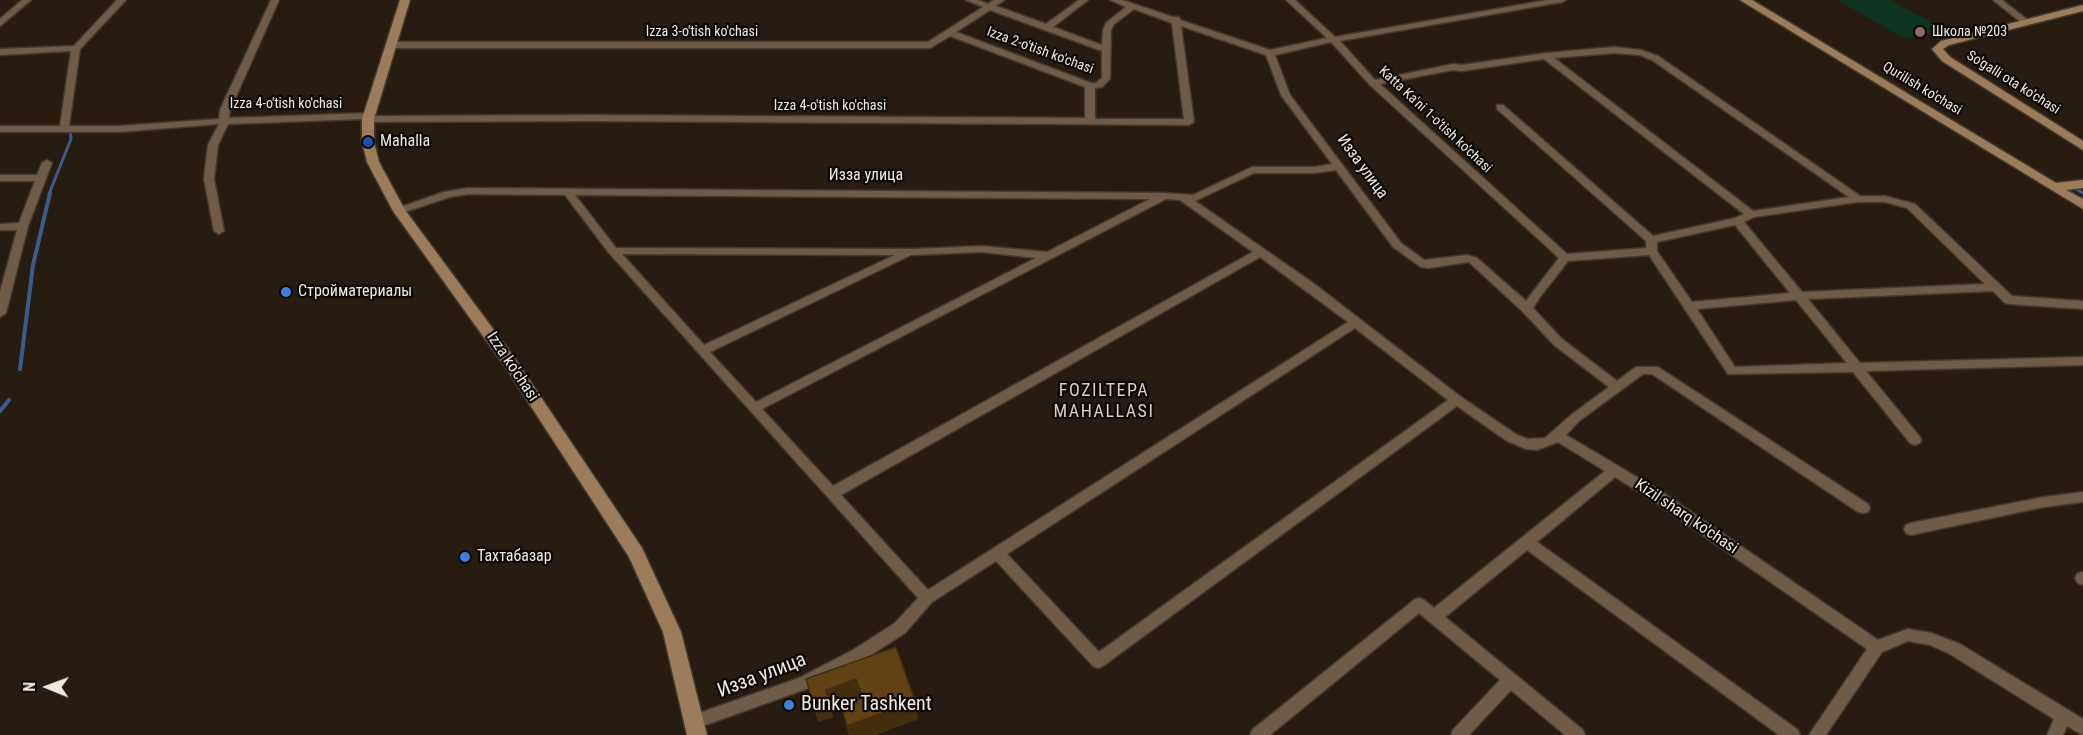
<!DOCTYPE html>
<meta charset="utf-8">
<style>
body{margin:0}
#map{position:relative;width:2083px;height:735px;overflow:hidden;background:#271c0f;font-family:"Roboto Condensed",sans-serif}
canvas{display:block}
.north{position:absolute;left:18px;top:657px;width:60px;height:60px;-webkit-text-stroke:4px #0c0804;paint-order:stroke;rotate:271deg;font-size:16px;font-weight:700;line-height:24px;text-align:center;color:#f1e9e0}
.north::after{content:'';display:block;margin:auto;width:21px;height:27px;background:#f1e9e0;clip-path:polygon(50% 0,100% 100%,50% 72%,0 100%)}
</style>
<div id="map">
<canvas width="2083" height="735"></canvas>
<div class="north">N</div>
</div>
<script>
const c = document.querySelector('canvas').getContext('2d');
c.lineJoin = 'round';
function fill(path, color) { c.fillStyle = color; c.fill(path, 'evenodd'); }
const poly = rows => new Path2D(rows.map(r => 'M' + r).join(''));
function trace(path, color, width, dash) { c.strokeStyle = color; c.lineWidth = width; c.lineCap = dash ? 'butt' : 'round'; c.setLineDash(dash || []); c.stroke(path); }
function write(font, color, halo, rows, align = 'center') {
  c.font = font + ' "Roboto Condensed",sans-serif'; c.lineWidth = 4.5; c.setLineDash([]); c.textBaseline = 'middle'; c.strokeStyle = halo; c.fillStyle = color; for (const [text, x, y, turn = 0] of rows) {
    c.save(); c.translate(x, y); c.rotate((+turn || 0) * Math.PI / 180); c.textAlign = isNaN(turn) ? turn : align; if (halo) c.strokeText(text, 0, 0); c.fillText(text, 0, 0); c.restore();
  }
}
fill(poly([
 [1837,0,1891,0,1945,30,1905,39]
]), '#0e3322');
trace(poly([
 [2076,189,2083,193],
 [49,194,71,139,69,119]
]), '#3b5b8f', 3);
trace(poly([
 [20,369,33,265,50,193],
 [0,411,9,400]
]), '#3b5b8f', 4);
const street = poly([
 [22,0,31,0,0,26,0,19,22,0],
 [117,0,126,0,80,49,69,126,119,126,219,119,220,110,271,0,279,0,230,110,229,118,369,113,374,116,591,115,1085,118,1085,87,950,36,930,48,391,48,387,45,391,42,928,42,983,7,966,0,978,0,988,4,994,0,1004,0,996,6,1046,24,1079,0,1088,0,1053,27,1102,45,1103,30,1106,23,1126,7,1110,0,1122,0,1173,17,1179,17,1180,20,1270,50,1327,38,1286,0,1295,0,1335,37,1548,0,1566,0,1562,2,1340,41,1375,80,1453,64,1462,65,1546,53,1614,47,1641,50,1658,56,1860,196,1885,196,1915,204,2012,296,2083,301,2083,309,2009,304,2005,303,1993,291,1808,299,1860,363,2083,357,2083,365,1866,371,1920,437,1921,440,1920,443,1915,445,1910,443,1853,372,1728,374,1649,255,1568,261,1540,297,1533,308,1562,339,1617,381,1636,367,1658,367,1868,504,1870,508,1868,512,1863,513,1858,512,1652,374,1643,374,1579,421,1566,435,1662,492,1878,640,1908,629,1931,633,1960,644,2083,719,2083,735,2067,726,2063,735,2047,735,2054,719,1950,654,1930,645,1908,641,1882,652,1826,735,1809,735,1867,649,1652,500,1615,477,1537,542,1798,730,1800,735,1779,735,1527,550,1445,617,1583,730,1585,735,1565,735,1511,690,1469,735,1451,735,1453,730,1500,680,1419,613,1270,735,1250,735,1252,730,1414,600,1419,598,1424,600,1434,608,1605,471,1558,442,1537,450,1526,449,1507,441,1457,406,1103,666,1098,668,1093,666,996,561,932,602,905,633,863,660,809,688,694,729,688,727,686,722,688,717,799,678,853,650,895,623,918,598,609,253,565,195,468,194,450,197,399,214,394,211,395,209,444,192,468,188,1164,193,1193,195,1252,167,1315,167,1332,164,1281,95,1266,55,1181,26,1194,122,1189,125,591,121,368,122,363,119,228,124,218,145,214,179,224,231,219,234,214,231,204,179,208,145,219,124,119,132,0,132,0,126,60,126,71,51,0,55,0,49,74,46,117,0],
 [1134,9,1172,23,1184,119,1095,119,1095,88,1102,87,1110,79,1111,30,1114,24,1134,9],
 [990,10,1102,51,1102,78,1096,83,1091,83,956,32,990,10],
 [1331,42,1370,85,1559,258,1526,301,1477,258,1467,255,1424,260,1401,243,1290,95,1275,55,1331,42],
 [1614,53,1640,55,1652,60,1849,197,1753,211,1554,58,1614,53],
 [1544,59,1744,214,1735,218,1653,236,1503,105,1497,105,1497,109,1646,241,1646,248,1567,254,1380,84,1453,70,1462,71,1544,59],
 [1336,170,1393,247,1421,267,1429,268,1469,262,1523,312,1554,345,1609,387,1571,415,1545,438,1528,439,1517,435,1461,397,1313,283,1195,201,1254,173,1315,173,1336,170],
 [575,195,1150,199,1047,252,982,246,912,249,616,248,575,195],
 [1166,199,1180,200,1253,252,833,486,762,409,1166,199],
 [1858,202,1885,202,1907,208,1985,284,1802,292,1744,222,1754,217,1858,202],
 [1735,225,1790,293,1692,302,1657,251,1657,242,1735,225],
 [982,252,1036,258,756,402,710,352,911,255,982,252],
 [622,254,895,255,704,345,622,254],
 [1260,257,1348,322,928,590,841,495,1260,257],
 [1796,300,1847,363,1735,367,1697,309,1796,300],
 [1355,328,1448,400,1099,652,1007,554,1355,328],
 [1993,0,2002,0,2029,21,2022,23,1993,0],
 [47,160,52,163,28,226,6,313,0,317,0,292,17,230,0,230,0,224,19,223,35,181,0,181,0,175,37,175,42,163,47,160],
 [2083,492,2083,502,2044,507,1911,535,1906,533,1904,529,1906,525,1911,523,2044,497,2083,492],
 [2082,572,2083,572,2083,585,2078,583,2075,578,2077,574,2082,572]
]);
const secondary = poly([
 [400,0,410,0,374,119,374,142,379,162,405,210,516,360,642,548,681,632,707,735,687,735,663,632,629,557,506,368,393,211,367,162,362,142,362,119,400,0],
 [1740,0,1752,0,2056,183,2083,180,2083,188,2066,190,2083,199,2083,209,1740,0],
 [2083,5,2083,11,1949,45,1943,49,1950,57,2083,141,2083,150,1942,61,1932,49,1941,41,2083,5]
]);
trace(street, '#43392c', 3);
trace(secondary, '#43392c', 3);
fill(street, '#6f5b46');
fill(secondary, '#9d7c5b');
fill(poly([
 [896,647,915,701,918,719,875,735,849,735,841,705,861,698,831,708,833,717,818,722,806,679]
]), '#543912');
fill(poly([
 [856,679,861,698,831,708,833,717,818,722,813,704,826,690],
 [915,701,918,719,875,735,850,735,847,726]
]), '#452e0f');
const building = poly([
 [896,647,915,701,847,726,841,705,863,698,856,679,826,690,828,698,813,704,806,679,896,647]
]);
fill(building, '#624215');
trace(building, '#452e0f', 1.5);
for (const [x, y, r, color] of [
 [1920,32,6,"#8d6e63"],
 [368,142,6,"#1a4fb4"],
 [286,292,6,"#3f7fe0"],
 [465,557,6,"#3f7fe0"],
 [789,705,6,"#3f7fe0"]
]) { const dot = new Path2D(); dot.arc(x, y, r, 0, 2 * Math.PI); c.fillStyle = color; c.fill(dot); trace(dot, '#0c0804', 2); }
write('14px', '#f1e9e0', '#0c0804', [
 ["Izza 3-o'tish ko'chasi",702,32],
 ["Izza 2-o'tish ko'chasi",1040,51,20],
 ["So'galli ota ko'chasi",2013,83,32],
 ["Qurilish ko'chasi",1922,89,31],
 ["Izza 4-o'tish ko'chasi",286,104],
 ["Izza 4-o'tish ko'chasi",830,106],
 ["Katta Ka'ni 1-o'tish ko'chasi",1435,120,43]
]);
write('14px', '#f1e9e0', '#0c0804', [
 ["Школа №203",1932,32]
], 'left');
write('16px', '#f1e9e0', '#0c0804', [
 ["Mahalla",380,142],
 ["Стройматериалы",298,292],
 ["Тахтабазар",477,557]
], 'left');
write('16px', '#f1e9e0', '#0c0804', [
 ["Изза улица",1362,167,54],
 ["Изза улица",866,176],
 ["Izza ko'chasi",512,367,56],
 ["Kizil sharq ko'chasi",1686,517,34]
]);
c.letterSpacing = '1.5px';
write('18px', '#ddcebc', '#0c0804', [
 ["FOZILTEPA",1104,391],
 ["MAHALLASI",1104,412]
]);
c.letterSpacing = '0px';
write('20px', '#f1e9e0', '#0c0804', [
 ["Изза улица",762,676,-21]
]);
write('20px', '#f1e9e0', '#0c0804', [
 ["Bunker Tashkent",801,705]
], 'left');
</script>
